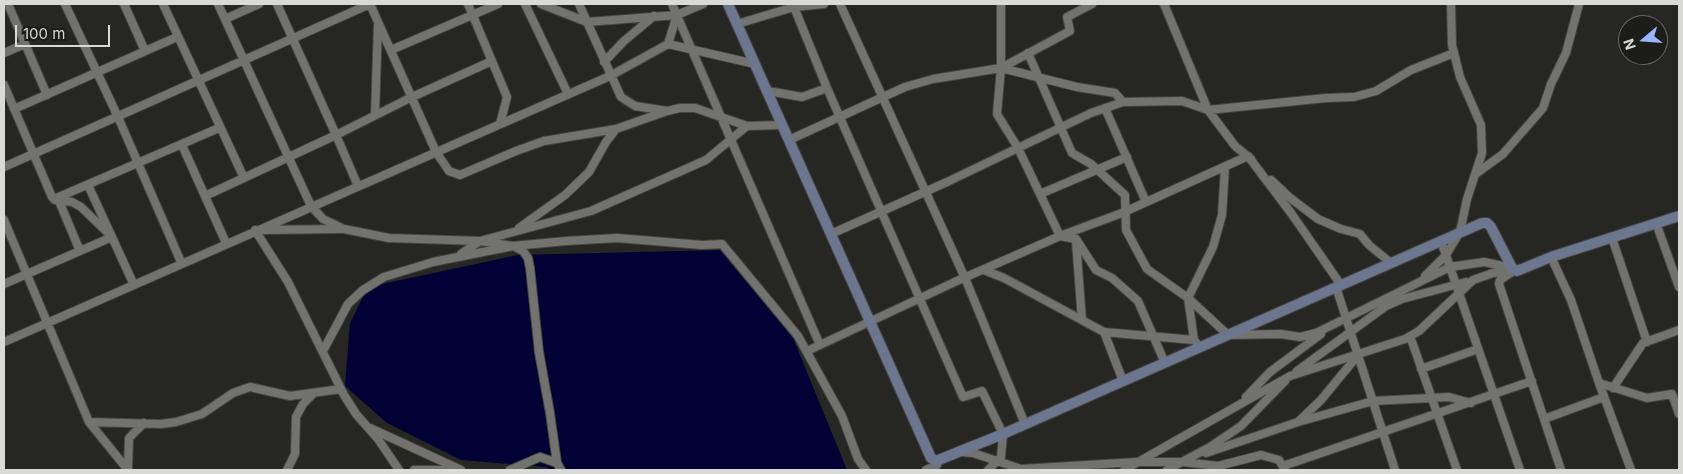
<!DOCTYPE html>
<style>
body{margin:0}
#map{position:relative;width:1683px;height:474px;overflow:hidden;background:#262623;font-family:Inter,sans-serif}
canvas{display:block}
.frame{position:absolute;inset:0;border:5px solid #d9d9d7;pointer-events:none}
.north{position:absolute;left:1618px;top:15px;width:50px;height:50px;box-sizing:border-box;background:#1c1c19;border:1px solid #686865;border-radius:50%;rotate:252deg;font-size:14px;font-weight:700;line-height:20px;text-align:center;color:#d9d9d7}
.north::after{content:'';display:block;margin:auto;width:18px;height:22px;background:#98b5fd;clip-path:polygon(50% 0,100% 100%,50% 72%,0 100%)}
.scale{position:absolute;left:15px;top:25px;width:95px;height:22px;box-sizing:border-box;border:2px solid #d9d9d7;border-top:0;padding-left:6px;font-size:15px;line-height:18px;white-space:nowrap;color:#d9d9d7;-webkit-text-stroke:4px #1c1c19;paint-order:stroke}
</style>
<div id="map">
<canvas width="1683" height="474"></canvas>
<div class="frame"></div>
<div class="north">N</div>
<div class="scale">100 m</div>
</div>
<script>
const c = document.querySelector('canvas').getContext('2d');
c.lineJoin = 'round';
function fill(path, color) { c.fillStyle = color; c.fill(path, 'evenodd'); }
const poly = rows => new Path2D(rows.map(r => 'M' + r).join(''));
function trace(path, color, width, dash) { c.strokeStyle = color; c.lineWidth = width; c.lineCap = dash ? 'butt' : 'round'; c.setLineDash(dash || []); c.stroke(path); }
fill(poly([
 [720,250,793,338,847,470,550,470,546,467,461,460,387,423,345,386,350,323,368,287,518,255]
]), '#020135');
const street = poly([
 [8,4,47,95],
 [65,4,118,117,181,262],
 [124,4,145,51],
 [163,4,244,178],
 [218,4,311,206,323,219,344,229,389,238,480,241,513,246,523,251,528,258,530,268,539,352,550,413,557,463,561,470],
 [370,4,436,152,449,171,460,175,516,151,544,141,616,129,667,111,680,108,695,108,747,126],
 [468,4,507,97,500,124],
 [525,4,568,94],
 [541,4,587,22,677,15,703,4],
 [579,4,621,97,635,106,667,111],
 [672,4,820,345],
 [840,4,965,278,1025,424],
 [1001,4,1001,68,997,114,1018,148,1060,236,1076,239,1096,270,1112,278,1138,301,1165,363],
 [1164,4,1208,110,1235,146,1251,159],
 [794,7,827,88],
 [225,19,259,4],
 [737,24,794,7,824,4],
 [668,44,755,64],
 [391,50,498,4],
 [4,53,25,44],
 [1028,53,1072,153,1091,164,1125,195,1126,230,1147,269,1188,298,1228,335,1281,334,1300,337,1316,333,1450,267,1484,262,1512,268],
 [604,62,624,41,654,16],
 [1001,68,1077,87,1115,93,1123,102],
 [4,85,52,197,55,200,72,202,81,207,112,237,4,284],
 [768,91,802,97,827,88,963,397,982,391,1003,434,1001,457,988,470],
 [1105,108,1146,202],
 [14,109,177,37],
 [375,115,378,24],
 [789,140,905,87,933,79,1001,68,1070,31,1067,17,1092,4],
 [182,145,226,243],
 [4,167,370,4],
 [1477,173,1503,154,1543,108,1551,84,1566,53,1579,4],
 [1271,180,1289,197,1318,219,1341,229,1360,234,1369,245,1391,263],
 [88,185,134,285],
 [358,186,336,135,412,97,492,61],
 [1040,194,1127,157],
 [205,196,336,135,277,4],
 [54,199,219,128],
 [59,201,80,251],
 [4,220,89,422,128,470],
 [1656,223,1679,287],
 [519,228,565,195,589,172,606,142,616,129],
 [255,230,288,282,344,395,356,414,378,439,399,470],
 [260,230,341,229],
 [831,234,947,182,1091,113,1123,102,1182,101,1208,110,1326,98,1354,97,1376,91,1411,70,1454,53],
 [1612,238,1647,342],
 [1076,241,1082,320],
 [1441,241,1520,470],
 [461,254,480,241,591,211,706,160,747,126,782,125],
 [1551,257,1571,300,1599,383,1647,398,1672,394,1679,414],
 [984,270,1004,278,1104,332,1123,381],
 [1512,272,1500,280,1499,284,1561,470],
 [1425,276,1446,255,1460,232,1467,199,1482,153,1481,125,1460,77,1452,45,1451,4],
 [1336,287,1395,470],
 [1104,332,1194,340],
 [1410,336,1457,470],
 [4,342,610,76,668,44,677,15],
 [1200,347,1194,340,1188,298,1213,247,1222,215,1225,167],
 [323,351,348,304,363,290,384,277,433,262,513,246,566,241,617,238,702,245,722,244,798,336,842,416,858,459,866,470],
 [807,351,959,280,1060,236,1122,213,1248,156,1291,213,1341,285],
 [1421,369,1478,349],
 [1297,371,1386,306,1402,299,1466,282],
 [1599,383,1631,470],
 [1613,388,1643,343,1679,330],
 [1246,397,1270,372,1321,334],
 [1544,419,1604,397],
 [1299,421,1321,400,1358,355],
 [89,422,161,424,176,422,202,414,233,393,250,387,290,396,341,389],
 [370,428,461,470],
 [961,452,973,453,1021,469,1137,462,1183,462,1218,466,1261,455,1279,460,1285,470],
 [1206,453,1298,422,1373,401,1449,397,1471,403],
 [1283,466,1532,381],
 [128,469,129,438,144,423],
 [287,470,295,454,296,417,303,404,312,395],
 [414,470,449,470],
 [510,470,540,457,557,463],
 [926,470,937,465],
 [1124,470,1290,376,1405,339,1419,331,1473,280,1493,273,1512,271],
 [1167,470,1210,447,1241,426,1285,381]
]);
const secondary = poly([
 [728,4,931,458,936,461,1003,434,1482,223,1487,223,1491,227,1512,268,1517,271,1551,257,1679,216]
]);
trace(street, '#444441', 10);
trace(secondary, '#444441', 12);
trace(street, '#72726f', 8);
trace(secondary, '#6c768e', 10);
</script>
